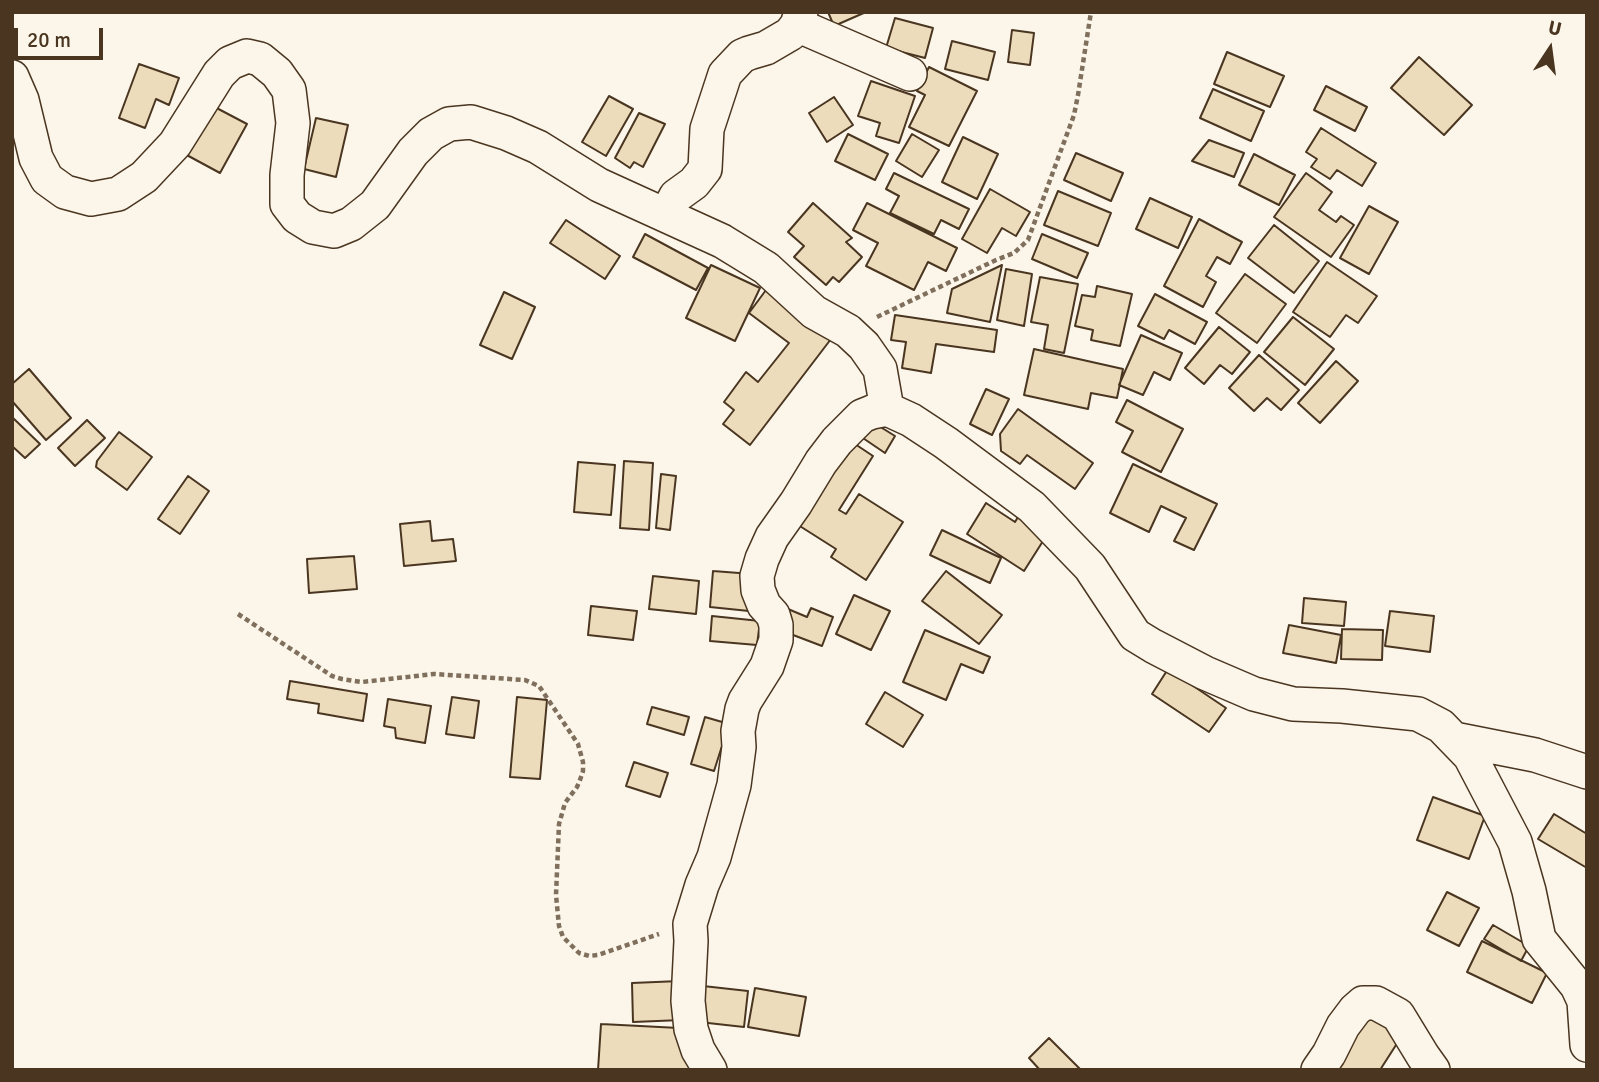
<!DOCTYPE html>
<style>
body{margin:0}
#map{position:relative;width:1599px;height:1082px;overflow:hidden;background:#fbf6e9;font-family:Signika,sans-serif}
canvas{display:block}
.frame{position:absolute;inset:0;border:14px solid #4a3520;pointer-events:none}
.north{position:absolute;left:1515px;top:14px;width:70px;height:70px;-webkit-text-stroke:5px #fbf6e9;paint-order:stroke;rotate:13deg;font-size:19px;font-weight:700;line-height:28px;text-align:center;color:#4a3520}
.north::after{content:'';display:block;margin:auto;width:24px;height:32px;background:#4a3520;clip-path:polygon(50% 0,100% 100%,50% 72%,0 100%)}
.scale{position:absolute;left:14px;top:28px;width:89px;height:32px;box-sizing:border-box;border:4px solid #4a3520;border-top:0;padding-left:9px;font-size:21px;line-height:24px;white-space:nowrap;color:#4a3520;-webkit-text-stroke:5px #fbf6e9;paint-order:stroke}
</style>
<div id="map">
<canvas width="1599" height="1082"></canvas>
<div class="frame"></div>
<div class="north">U</div>
<div class="scale">20 m</div>
</div>
<script>
const c = document.querySelector('canvas').getContext('2d');
c.lineJoin = 'round';
function fill(path, color) { c.fillStyle = color; c.fill(path, 'evenodd'); }
const poly = rows => new Path2D(rows.map(r => 'M' + r).join(''));
function trace(path, color, width, dash) { c.strokeStyle = color; c.lineWidth = width; c.lineCap = dash ? 'butt' : 'round'; c.setLineDash(dash || []); c.stroke(path); }
const building = poly([
 [828,12,866,12,834,26,828,12],
 [895,18,933,28,925,58,886,48,895,18],
 [1012,30,1034,33,1030,65,1008,62,1012,30],
 [952,41,995,52,988,80,945,69,952,41],
 [1227,52,1284,76,1270,107,1214,84,1227,52],
 [1419,57,1472,105,1444,135,1391,88,1419,57],
 [139,64,179,78,169,105,156,99,145,128,119,118,139,64],
 [929,67,977,91,949,146,909,127,925,95,917,91,929,67],
 [871,81,915,96,899,143,876,136,880,123,858,116,871,81],
 [1326,86,1367,107,1355,131,1314,110,1326,86],
 [1213,89,1264,111,1251,141,1200,118,1213,89],
 [609,96,633,109,606,156,582,142,609,96],
 [834,97,853,125,827,142,809,113,834,97],
 [209,104,247,124,220,173,183,153,209,104],
 [639,113,665,124,643,167,634,162,630,168,615,158,639,113],
 [316,118,348,125,336,177,304,169,316,118],
 [1321,128,1376,163,1362,186,1337,170,1330,179,1311,167,1317,159,1306,152,1321,128],
 [848,134,888,154,875,180,835,161,848,134],
 [912,134,939,150,922,177,896,161,912,134],
 [963,137,998,154,977,199,942,182,963,137],
 [1209,140,1244,153,1234,177,1192,161,1209,140],
 [1076,153,1123,173,1111,201,1064,180,1076,153],
 [1254,154,1295,175,1279,205,1239,185,1254,154],
 [894,173,969,209,959,229,941,220,934,234,890,213,899,196,886,189,894,173],
 [1306,173,1332,192,1319,210,1336,222,1341,216,1354,225,1331,257,1274,217,1306,173],
 [990,189,1030,212,1016,236,1002,228,987,253,962,239,990,189],
 [1058,191,1111,213,1098,246,1044,225,1058,191],
 [1150,198,1192,217,1178,248,1136,229,1150,198],
 [813,203,852,238,846,242,862,257,839,282,833,277,826,285,794,257,804,246,788,232,813,203],
 [867,203,957,248,946,271,928,262,914,290,866,266,878,243,853,230,867,203],
 [1369,206,1398,222,1369,274,1340,258,1369,206],
 [1199,219,1242,242,1230,264,1217,257,1206,276,1216,282,1203,307,1164,286,1199,219],
 [566,220,620,256,605,279,550,243,566,220],
 [1274,225,1319,261,1294,293,1248,258,1274,225],
 [645,234,708,268,696,290,633,257,645,234],
 [1042,234,1088,253,1077,278,1032,259,1042,234],
 [1327,262,1377,296,1358,323,1346,315,1330,337,1293,312,1327,262],
 [711,265,760,288,735,341,686,318,711,265],
 [1002,265,990,322,947,313,952,289,1002,265],
 [1006,269,1032,274,1024,326,997,320,1006,269],
 [1245,274,1286,304,1257,343,1216,313,1245,274],
 [1040,277,1078,284,1064,353,1044,349,1048,325,1031,322,1040,277],
 [1097,286,1132,294,1120,346,1091,340,1093,330,1075,326,1082,295,1095,297,1097,286],
 [766,290,831,339,750,445,723,424,734,410,724,402,746,372,758,382,789,343,749,313,766,290],
 [504,292,535,307,512,359,480,345,504,292],
 [1155,294,1207,322,1195,344,1169,330,1164,339,1138,326,1155,294],
 [895,315,997,330,994,352,936,344,931,373,902,368,906,342,891,340,895,315],
 [1293,317,1334,349,1305,385,1264,352,1293,317],
 [1219,327,1250,352,1232,374,1220,365,1204,384,1185,368,1219,327],
 [1141,335,1182,353,1170,380,1154,372,1143,395,1119,385,1141,335],
 [1034,349,1123,369,1117,398,1091,393,1088,409,1024,395,1034,349],
 [1259,355,1299,390,1281,410,1267,398,1254,411,1229,388,1259,355],
 [1336,361,1358,381,1320,423,1298,403,1336,361],
 [29,369,71,418,46,440,12,401,12,384,29,369],
 [986,389,1009,399,992,435,970,424,986,389],
 [1127,400,1183,429,1161,472,1122,452,1133,431,1116,422,1127,400],
 [1018,409,1093,463,1075,489,1027,455,1020,464,1001,451,1000,434,1018,409],
 [12,417,40,444,25,458,12,446,12,417],
 [866,418,895,436,885,453,854,432,866,418],
 [87,420,105,438,75,466,58,448,87,420],
 [119,432,152,457,127,490,96,467,97,461,119,432],
 [849,440,873,456,839,510,846,514,859,494,903,522,866,580,831,557,836,549,795,523,849,440],
 [624,461,653,463,649,530,620,528,624,461],
 [578,462,615,465,611,515,574,512,578,462],
 [1133,464,1217,504,1194,550,1174,541,1186,518,1161,506,1149,532,1110,513,1133,464],
 [661,474,676,476,670,530,656,528,661,474],
 [188,476,209,491,180,534,158,519,188,476],
 [986,503,1015,522,1021,512,1050,530,1024,571,967,534,986,503],
 [430,521,432,541,453,539,456,561,404,566,400,524,430,521],
 [942,530,1001,558,990,583,930,555,942,530],
 [354,556,357,589,309,593,307,559,354,556],
 [713,571,752,574,749,611,710,607,713,571],
 [946,571,1002,615,979,644,922,601,946,571],
 [653,576,699,581,696,614,649,609,653,576],
 [854,595,890,611,871,650,836,634,854,595],
 [1304,598,1346,602,1344,626,1302,623,1304,598],
 [591,606,637,611,633,640,588,635,591,606],
 [811,608,833,617,822,646,780,630,788,609,807,617,811,608],
 [1390,611,1434,616,1430,652,1385,646,1390,611],
 [712,616,760,621,757,645,710,641,712,616],
 [1289,625,1341,635,1336,663,1283,653,1289,625],
 [1342,629,1383,630,1382,660,1341,659,1342,629],
 [925,630,990,657,983,673,961,664,946,700,903,682,925,630],
 [1168,669,1226,708,1209,732,1152,694,1168,669],
 [290,681,367,694,363,721,318,713,319,704,287,699,290,681],
 [885,692,923,715,903,747,866,724,885,692],
 [452,697,479,701,474,738,446,734,452,697],
 [517,697,547,700,540,779,510,777,517,697],
 [388,699,431,706,425,743,396,738,395,728,384,726,388,699],
 [652,707,689,717,684,735,647,724,652,707],
 [705,717,729,724,714,771,691,764,705,717],
 [634,762,668,773,660,797,626,786,634,762],
 [1433,797,1485,816,1469,859,1417,840,1433,797],
 [1554,814,1587,834,1587,868,1538,839,1554,814],
 [1447,892,1479,908,1459,946,1427,930,1447,892],
 [1493,925,1529,946,1521,961,1484,939,1493,925],
 [1482,941,1547,973,1532,1003,1467,972,1482,941],
 [680,981,682,1020,633,1022,632,983,680,981],
 [703,986,748,991,744,1027,699,1022,703,986],
 [755,988,806,997,799,1036,748,1027,755,988],
 [1368,1008,1405,1031,1380,1070,1329,1070,1368,1008],
 [601,1024,679,1028,693,1070,598,1070,601,1024],
 [1049,1038,1081,1070,1040,1070,1029,1058,1049,1038]
]);
fill(building, '#ecdcbc');
trace(building, '#4a3520', 2);
const minor = poly([
 [797,25,910,74],
 [12,77,22,100,36,158,47,179,65,192,91,199,118,194,144,177,175,144,219,74,230,63,247,56,260,59,277,73,289,90,293,123,287,175,287,204,297,217,313,227,334,231,351,224,375,205,413,152,431,134,449,124,471,122,506,133,538,147,599,185,722,241,766,268,814,312,848,331,864,346,880,369,887,409],
 [666,215,676,196,694,183,705,169,707,129,725,74,742,56,749,53,766,48,790,34,797,25,801,12],
 [1454,739,1535,755,1587,772],
 [710,1070,698,1050,691,1029,688,1001,691,941,690,924,702,885,714,857,734,785,739,747,738,731,742,709,745,701,767,666,776,640,776,625,773,615,764,605,758,590,757,576,762,559,772,537,796,503,821,462,837,441,862,416,872,412,887,409,911,420,946,443,1032,507,1090,567,1135,635,1153,646,1205,673,1254,694,1293,704,1342,706,1418,714,1441,726,1470,756,1515,842,1529,891,1539,939,1577,986,1584,1001,1587,1045],
 [1318,1070,1329,1054,1343,1026,1355,1010,1363,1003,1376,1003,1398,1015,1423,1056,1433,1070]
]);
trace(minor, '#4a3520', 36);
trace(poly([
 [877,317,996,260,1014,253,1028,240,1074,115,1078,95,1091,12],
 [238,614,332,676,342,679,362,682,434,674,525,680,539,686,578,744,583,762,583,771,580,780,577,787,565,803,559,824,556,895,559,926,563,937,579,953,589,956,598,955,659,934]
]), '#7f6f5c', 4.5, [5, 3.5]);
trace(minor, '#fbf6e9', 33);
</script>
